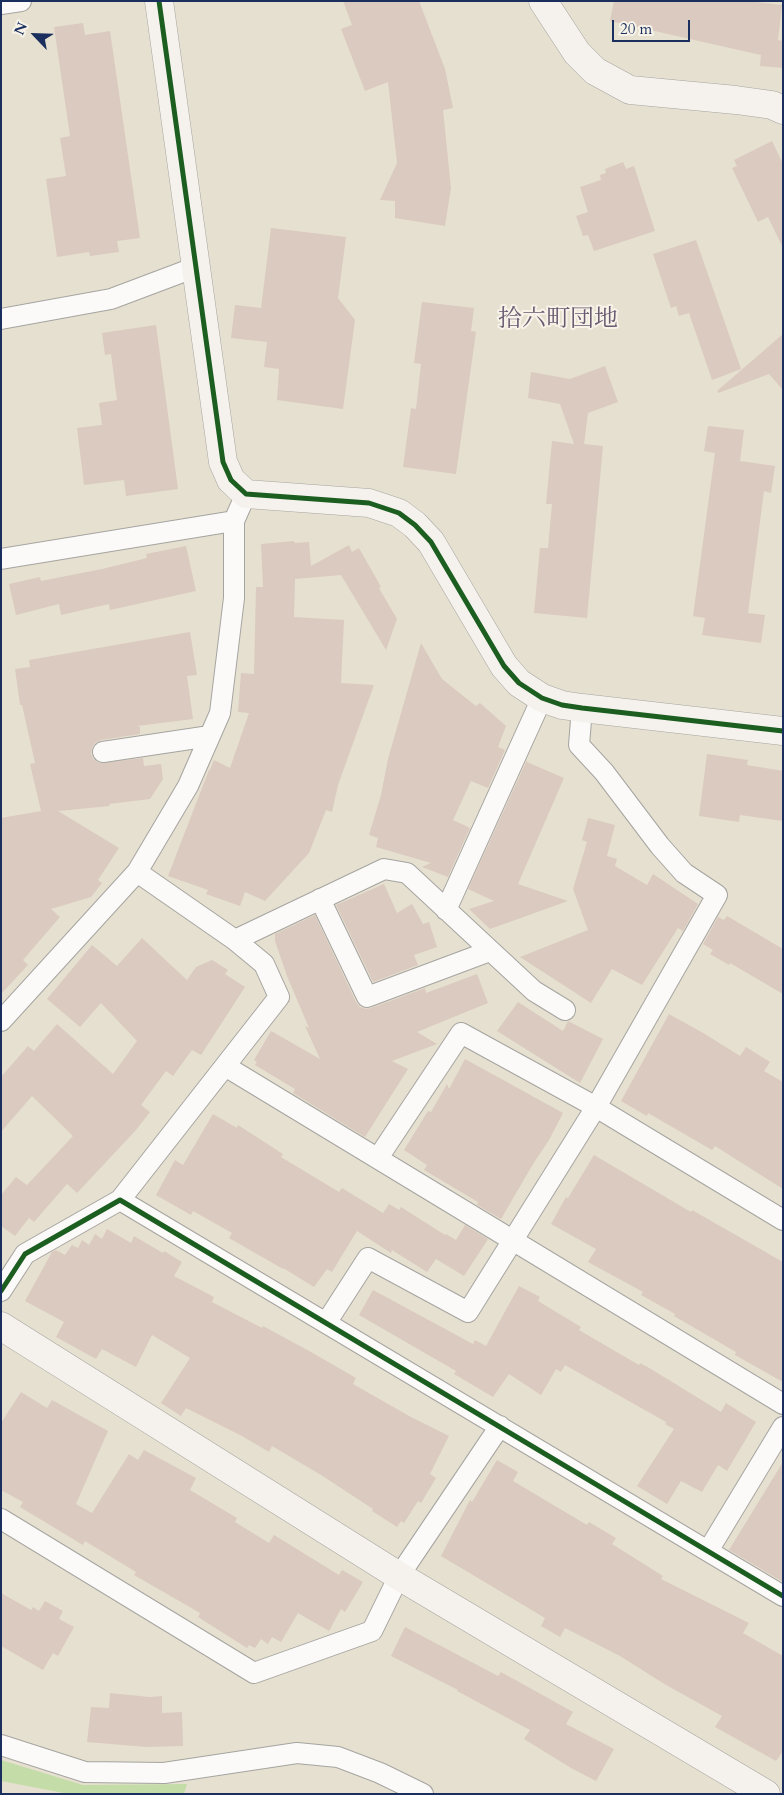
<!DOCTYPE html>
<meta charset="utf-8">
<style>
body{margin:0}
#map{position:relative;width:784px;height:1795px;overflow:hidden;background:#e6e0d0;font-family:Cardo,serif}
canvas{display:block}
.frame{position:absolute;inset:0;border:2px solid #1b2f5e;pointer-events:none}
.north{position:absolute;left:10px;top:10px;width:50px;height:50px;-webkit-text-stroke:4px #f7f3e8;paint-order:stroke;rotate:294deg;font-size:14px;font-weight:700;line-height:20px;text-align:center;color:#1b2f5e}
.north::after{content:'';display:block;margin:auto;width:18px;height:22px;background:#1b2f5e;clip-path:polygon(50% 0,100% 100%,50% 72%,0 100%)}
.scale{position:absolute;left:612px;top:20px;width:78px;height:22px;box-sizing:border-box;border:2px solid #1b2f5e;border-top:0;padding-left:6px;font-size:15px;line-height:18px;white-space:nowrap;color:#1b2f5e;-webkit-text-stroke:4px #f7f3e8;paint-order:stroke}
</style>
<div id="map">
<canvas width="784" height="1795"></canvas>
<div class="frame"></div>
<div class="north">N</div>
<div class="scale">20 m</div>
</div>
<script>
const c = document.querySelector('canvas').getContext('2d');
c.lineJoin = 'round';
function fill(path, color) { c.fillStyle = color; c.fill(path, 'evenodd'); }
const poly = rows => new Path2D(rows.map(r => 'M' + r).join(''));
function trace(path, color, width, dash) { c.strokeStyle = color; c.lineWidth = width; c.lineCap = dash ? 'butt' : 'round'; c.setLineDash(dash || []); c.stroke(path); }
function write(font, color, halo, rows, align = 'center') {
  c.font = font + ' Cardo,"Noto Serif JP",serif'; c.lineWidth = 4; c.setLineDash([]); c.textBaseline = 'middle'; c.strokeStyle = halo; c.fillStyle = color; for (const [text, x, y, turn = 0] of rows) {
    c.save(); c.translate(x, y); c.rotate((+turn || 0) * Math.PI / 180); c.textAlign = isNaN(turn) ? turn : align; if (halo) c.strokeText(text, 0, 0); c.fillText(text, 0, 0); c.restore();
  }
}
fill(poly([
 [1,1760,83,1785,187,1784,184,1794,69,1794,1,1781]
]), '#c4dca8');
fill(poly([
 [343,1,419,1,445,69,453,108,443,110,451,188,445,226,395,218,395,201,380,200,397,163,388,82,365,91,341,29,352,25],
 [614,1,747,1,782,5,778,40,783,41,783,68,760,66,761,55,610,21],
 [83,23,85,35,110,31,140,238,117,241,119,252,90,256,89,252,57,257,46,179,66,176,60,138,70,136,54,27],
 [772,141,783,164,783,248,768,217,758,222,732,168,737,166,734,160],
 [623,162,626,169,634,166,655,231,594,251,588,235,583,236,576,216,588,212,580,187,601,180,600,175,606,173,605,169],
 [271,228,346,237,338,298,355,320,343,409,277,400,279,369,264,367,267,342,231,338,235,305,261,308],
 [696,240,741,369,712,380,689,313,679,316,676,306,671,308,653,254],
 [422,302,474,308,471,331,476,332,456,474,403,467,411,408,416,409,421,364,414,363],
 [156,325,178,489,126,496,124,480,84,485,77,428,102,425,99,403,117,400,111,354,105,355,102,333],
 [783,334,783,390,769,374,718,393,717,391],
 [605,366,618,402,588,413,584,444,603,446,587,618,534,613,540,548,548,548,552,504,546,504,552,441,574,444,560,404,528,398,531,372,570,379],
 [708,426,744,430,740,461,775,466,771,493,764,491,748,613,765,615,761,643,702,635,705,618,693,616,715,453,704,451],
 [294,541,295,543,309,542,311,566,349,545,352,552,359,548,381,587,379,588,397,619,386,650,341,575,295,579,294,617,344,620,341,683,374,685,338,785,332,812,326,810,309,853,265,901,245,892,240,906,206,894,208,890,168,876,209,770,210,770,214,760,230,768,249,713,238,712,241,673,254,674,256,587,263,587,261,544],
 [186,546,196,591,110,610,109,604,61,615,59,604,16,615,9,584,40,577,41,581,102,569,147,558,146,554],
 [190,632,197,675,187,676,193,719,137,726,140,727,140,734,101,740,95,743,92,748,91,754,93,759,99,763,143,758,144,766,161,764,163,779,150,799,109,804,110,806,58,811,119,848,98,880,102,883,91,897,51,909,60,917,23,960,28,965,1,994,1,818,41,811,30,764,35,763,22,705,20,705,15,669,30,667,29,660],
 [421,643,442,679,476,706,480,703,506,726,498,747,505,750,488,788,471,781,453,820,470,828,448,877,422,867,431,863,376,847,378,838,369,835,381,795,388,759],
 [707,754,748,760,747,765,783,771,783,821,740,815,739,822,699,816],
 [527,760,527,762,564,778,518,884,568,901,490,929,469,909,494,901,468,889],
 [588,818,615,825,607,856,617,859,615,866,647,885,653,874,698,904,683,931,678,928,642,985,612,969,591,1003,520,957,588,930,573,889,587,842,582,840],
 [384,884,397,913,412,904,423,924,429,922,437,947,414,955,418,965,373,982,336,905],
 [315,915,356,1002,360,1007,366,1009,371,1008,425,988,426,993,477,974,488,1003,417,1032,437,1044,392,1061,408,1069,365,1137,293,1093,295,1089,255,1065,257,1062,254,1060,271,1031,320,1059,305,1026,309,1028,287,976,275,941,275,934],
 [727,916,783,949,783,994,730,963,729,965,710,954,713,950,703,944,718,917,724,920],
 [142,938,187,980,196,967,212,960,228,970,225,974,245,987,201,1055,192,1050,173,1076,166,1071,141,1105,150,1112,136,1130,77,1193,67,1184,34,1222,29,1218,15,1236,1,1226,1,1195,16,1177,27,1185,73,1136,32,1096,1,1132,1,1077,28,1046,34,1051,57,1024,113,1074,137,1041,101,1003,80,1027,47,999,92,945,117,966],
 [518,1002,563,1031,568,1021,603,1039,580,1083,497,1031],
 [669,1014,705,1034,740,1056,746,1047,770,1062,764,1071,783,1082,783,1189,715,1146,712,1150,648,1113,647,1116,621,1101],
 [465,1059,563,1113,549,1140,533,1164,501,1219,477,1205,478,1202,424,1170,427,1165,404,1150,428,1111,431,1112,447,1084,449,1089],
 [213,1114,237,1128,238,1125,283,1154,281,1157,339,1192,342,1188,383,1213,389,1204,399,1210,401,1207,445,1235,446,1234,456,1240,465,1225,488,1239,464,1276,436,1259,427,1272,392,1250,391,1253,357,1231,332,1272,327,1269,314,1287,283,1268,283,1269,229,1238,232,1233,193,1211,191,1215,156,1195,175,1160,183,1165],
 [594,1155,691,1212,692,1210,783,1262,783,1382,735,1355,736,1352,674,1316,675,1314,641,1295,643,1292,588,1262,596,1249,551,1224,566,1197,568,1198],
 [107,1229,131,1243,134,1236,163,1253,164,1251,182,1262,174,1276,214,1297,212,1302,262,1328,263,1326,311,1352,356,1378,353,1384,411,1417,449,1436,430,1474,436,1478,421,1503,418,1501,404,1523,401,1521,397,1527,372,1511,373,1509,321,1475,272,1446,269,1452,242,1436,186,1408,181,1416,161,1403,190,1358,152,1335,136,1367,102,1349,96,1359,56,1337,64,1322,25,1301,52,1252,56,1250,65,1255,72,1245,78,1248,82,1240,89,1245,95,1234,102,1239],
 [519,1286,540,1297,538,1301,581,1327,579,1330,639,1365,640,1363,651,1369,721,1412,726,1403,756,1422,727,1471,718,1465,702,1492,681,1481,667,1504,637,1486,674,1429,665,1424,666,1422,565,1365,561,1372,556,1369,541,1395,509,1374,493,1397,454,1374,456,1371,359,1315,373,1290,473,1344,475,1340,486,1346],
 [21,1392,47,1408,52,1400,108,1431,76,1504,92,1513,129,1454,138,1460,144,1450,196,1478,190,1490,237,1518,235,1522,269,1543,274,1535,339,1575,342,1570,363,1582,345,1612,341,1609,329,1631,298,1613,281,1642,272,1637,268,1644,261,1639,255,1648,249,1645,247,1648,198,1617,200,1613,134,1575,136,1572,85,1541,83,1545,20,1507,23,1502,1,1490,1,1423],
 [497,1460,518,1472,513,1481,587,1525,589,1522,616,1538,612,1544,663,1576,661,1579,749,1623,743,1633,783,1656,783,1751,776,1761,715,1727,722,1716,666,1685,620,1656,565,1628,560,1637,541,1626,545,1618,441,1556,470,1500,472,1502],
 [783,1462,783,1582,729,1550],
 [1,1593,31,1610,33,1607,39,1611,45,1601,63,1611,59,1619,74,1627,58,1656,53,1653,43,1670,1,1646],
 [405,1627,498,1676,501,1672,573,1712,566,1724,614,1749,596,1781,571,1768,524,1739,530,1730,457,1691,458,1690,391,1656],
 [110,1693,150,1697,162,1696,162,1713,182,1712,183,1746,147,1747,87,1742,91,1707,109,1708]
]), '#dbcabf');
const street = poly([
 [1,4,21,1],
 [1,319,111,299,196,267],
 [1,559,234,521],
 [103,752,210,736],
 [320,899,367,997,490,951],
 [446,910,542,698],
 [235,940,384,869,407,873,534,991,565,1010],
 [1,1021,137,872,188,786,220,713,234,598,234,521,246,494],
 [225,1066,783,1404],
 [378,1158,461,1033,596,1107,783,1220],
 [120,1200,279,997,264,964,235,940,137,872],
 [1,1291,25,1254,120,1200,783,1596],
 [326,1323,368,1258,468,1312,596,1107,717,895,684,873,660,846,604,772,579,745,582,708],
 [1,1519,254,1673,372,1631,399,1576,500,1426],
 [708,1551,783,1427],
 [1,1745,85,1772,164,1773,297,1753,338,1757,380,1773,423,1794]
]);
const secondary = poly([
 [159,1,223,462,231,480,246,494,369,503,399,513,415,525,431,542,504,666,519,683,542,698,562,705,582,708,783,731],
 [543,1,577,53,595,71,630,90,736,100,772,105,783,110],
 [1,1326,399,1576,766,1794]
]);
trace(street, '#a5a4a0', 22);
trace(secondary, '#a5a4a0', 29);
trace(street, '#fbfaf8', 20);
trace(secondary, '#f5f2ed', 28);
trace(poly([
 [159,1,223,462,231,480,246,494,369,503,399,513,415,525,431,542,504,666,519,683,542,698,562,705,582,708,783,731],
 [1,1291,25,1254,120,1200,783,1596]
]), '#1b5e20', 5);
write('24px', '#695a71', '#f7f3e8', [
 ["拾六町団地",558,320]
]);
</script>
